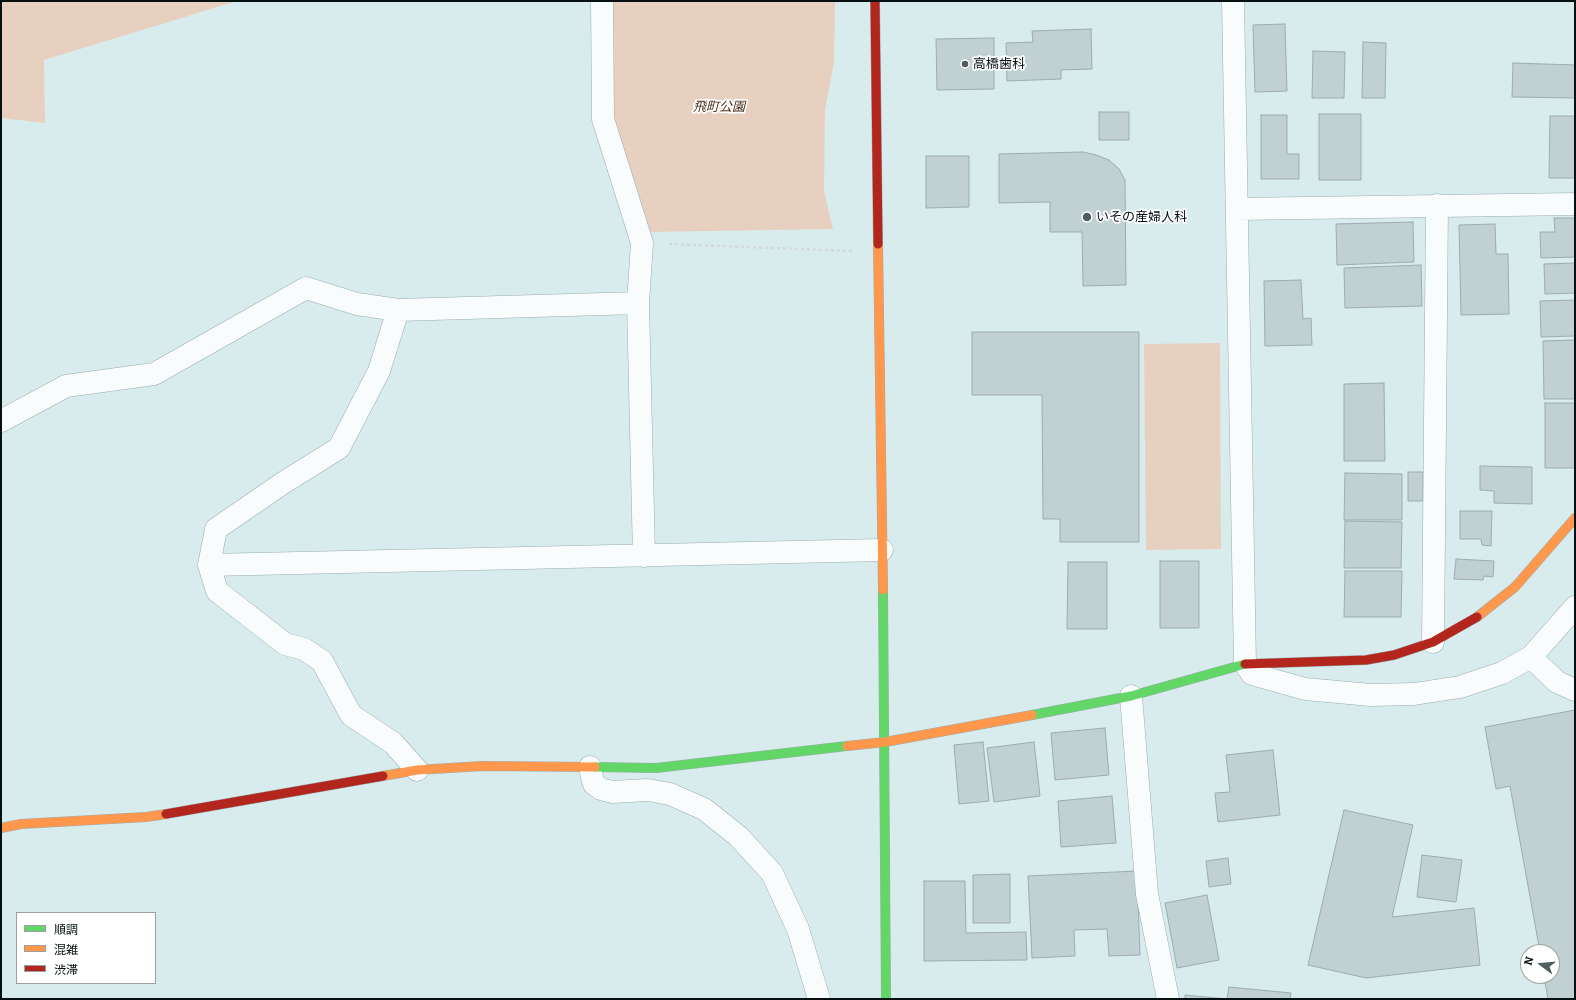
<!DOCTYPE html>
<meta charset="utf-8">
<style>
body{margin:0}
#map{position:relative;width:1576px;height:1000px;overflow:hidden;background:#d8ecee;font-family:Bitter,"Noto Sans JP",serif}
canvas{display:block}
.frame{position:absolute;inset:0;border:2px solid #051011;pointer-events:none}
.legend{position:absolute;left:16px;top:912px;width:140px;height:72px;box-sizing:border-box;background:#fff;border:1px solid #9b9fa0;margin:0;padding:5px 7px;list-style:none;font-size:12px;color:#051011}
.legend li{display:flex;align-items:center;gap:8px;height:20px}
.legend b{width:20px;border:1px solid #9b9fa0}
.north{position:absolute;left:1520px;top:944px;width:40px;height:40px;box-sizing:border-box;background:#fff;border:1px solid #9b9fa0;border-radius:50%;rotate:286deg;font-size:11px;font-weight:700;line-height:16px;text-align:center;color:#051011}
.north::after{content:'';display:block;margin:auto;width:14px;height:18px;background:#4f5d5e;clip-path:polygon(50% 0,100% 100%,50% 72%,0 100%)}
</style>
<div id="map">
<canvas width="1576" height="1000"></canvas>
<div class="frame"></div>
<ul class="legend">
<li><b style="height:5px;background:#63d668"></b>順調</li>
<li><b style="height:5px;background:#ff974d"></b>混雑</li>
<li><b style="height:5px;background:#b3261e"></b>渋滞</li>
</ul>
<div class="north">N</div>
</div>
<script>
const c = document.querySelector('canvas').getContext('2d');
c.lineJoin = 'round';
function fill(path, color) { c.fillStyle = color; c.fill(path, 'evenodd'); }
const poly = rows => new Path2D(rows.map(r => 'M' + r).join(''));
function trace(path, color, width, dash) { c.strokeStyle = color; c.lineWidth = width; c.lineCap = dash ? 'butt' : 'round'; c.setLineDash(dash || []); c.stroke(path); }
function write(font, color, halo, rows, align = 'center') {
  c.font = font + ' Bitter,"Noto Sans JP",serif'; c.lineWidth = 3.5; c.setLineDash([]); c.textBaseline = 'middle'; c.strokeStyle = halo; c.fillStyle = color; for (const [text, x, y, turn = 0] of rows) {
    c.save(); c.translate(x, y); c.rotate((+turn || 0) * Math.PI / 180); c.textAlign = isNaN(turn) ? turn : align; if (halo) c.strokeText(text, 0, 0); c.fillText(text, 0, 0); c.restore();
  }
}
fill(poly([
 [1,1,237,1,44,60,45,123,1,118],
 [611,1,835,1,834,62,825,110,824,191,833,229,648,232,611,119],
 [1220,343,1221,549,1146,550,1144,344]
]), '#e7d0bf');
const building = poly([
 [1285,24,1287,91,1255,92,1253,25,1285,24],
 [1091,29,1092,69,1061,70,1061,79,1007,81,1006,43,1033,42,1032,31,1091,29],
 [994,38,994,89,937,90,936,39,994,38],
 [1363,42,1386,43,1385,98,1362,98,1363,42],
 [1313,51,1345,52,1344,98,1312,98,1313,51],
 [1513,63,1575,65,1575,98,1512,97,1513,63],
 [1099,112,1129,112,1129,140,1099,140,1099,112],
 [1319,114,1361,114,1361,180,1319,180,1319,114],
 [1261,115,1287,115,1287,154,1299,154,1299,179,1261,179,1261,115],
 [1550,116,1575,116,1575,178,1549,178,1550,116],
 [1083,152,1096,155,1109,160,1119,169,1125,180,1126,285,1083,286,1082,232,1050,232,1050,202,999,203,999,154,1083,152],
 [926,156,969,156,969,207,926,208,926,156],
 [1554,218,1575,218,1575,257,1541,258,1540,232,1555,232,1554,218],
 [1413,222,1414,262,1337,265,1336,224,1413,222],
 [1495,224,1496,254,1508,254,1509,314,1461,315,1459,225,1495,224],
 [1575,263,1575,293,1545,294,1544,264,1575,263],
 [1421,265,1422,306,1345,308,1344,268,1421,265],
 [1301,280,1303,319,1311,318,1312,345,1265,346,1264,281,1301,280],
 [1575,300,1575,336,1541,337,1540,301,1575,300],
 [972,332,1139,332,1139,542,1060,542,1060,519,1043,519,1042,395,972,395,972,332],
 [1575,340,1575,399,1544,399,1543,341,1575,340],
 [1384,383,1385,461,1344,461,1344,384,1384,383],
 [1545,403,1575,403,1575,468,1545,468,1545,403],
 [1480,466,1532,467,1532,504,1494,503,1494,491,1480,490,1480,466],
 [1408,472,1423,472,1423,501,1408,501,1408,472],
 [1345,473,1402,474,1402,520,1344,520,1345,473],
 [1460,511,1492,511,1491,546,1482,545,1481,539,1460,539,1460,511],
 [1345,521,1402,522,1401,568,1344,568,1345,521],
 [1456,559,1494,561,1493,577,1484,576,1483,580,1454,579,1456,559],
 [1160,561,1199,561,1199,628,1160,628,1160,561],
 [1068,562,1107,562,1107,629,1067,629,1068,562],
 [1345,571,1402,571,1401,617,1344,617,1345,571],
 [1575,710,1575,999,1548,999,1544,976,1552,976,1552,952,1540,952,1510,786,1496,789,1485,727,1575,710],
 [1105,728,1109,775,1055,780,1051,733,1105,728],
 [983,742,989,801,959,804,954,745,983,742],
 [1034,742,1040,796,994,802,987,748,1034,742],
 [1273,750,1280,815,1218,822,1215,793,1230,792,1226,755,1273,750],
 [1112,796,1116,843,1061,847,1058,801,1112,796],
 [1344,810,1413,825,1392,917,1474,908,1480,965,1366,978,1308,965,1344,810],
 [1422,855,1462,860,1456,902,1417,897,1422,855],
 [1228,858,1231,884,1209,887,1206,861,1228,858],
 [1137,871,1140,955,1109,956,1107,929,1074,930,1075,956,1032,958,1028,876,1137,871],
 [1010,874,1010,923,973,923,973,875,1010,874],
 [924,881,965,881,966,933,1026,932,1027,960,924,961,924,881],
 [1207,895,1219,960,1177,968,1165,903,1207,895],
 [1229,987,1291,993,1290,999,1185,999,1185,995,1227,999,1229,987]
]);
fill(building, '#c1d0d2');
trace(building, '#9cacad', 1);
const street = poly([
 [602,1,603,119,642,243,638,303,644,556],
 [1233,1,1245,664,1252,674,1305,689,1371,695,1414,694,1460,687,1502,673,1531,657,1575,607],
 [1237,209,1575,204],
 [398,310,638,303],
 [1,421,66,386,154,374,306,288,357,304,398,310,379,371,339,448,283,483,216,529,209,565,217,591,285,644,304,649,322,661,351,715,393,743,417,770],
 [209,565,882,550],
 [1433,642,1437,205],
 [1531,657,1557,682,1575,690],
 [1131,696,1147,894,1168,999],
 [590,767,592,777,594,784,601,789,612,792,648,790,670,794,704,809,738,836,772,873,798,929,819,999]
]);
const fast = poly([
 [883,590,886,999],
 [1032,715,1131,696,1245,664],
 [595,767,656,768,847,746]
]);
const slow = poly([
 [878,244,883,590],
 [1477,617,1515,587,1575,518],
 [847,746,885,742,1032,715],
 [383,776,417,770,482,766,595,767],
 [1,828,21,824,146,817,166,814]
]);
const jam = poly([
 [875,1,878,244],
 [1245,664,1366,660,1394,655,1433,642,1477,617],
 [166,814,383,776]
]);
trace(street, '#9babac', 23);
trace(fast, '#9babac', 10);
trace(slow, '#9babac', 10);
trace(jam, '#9babac', 10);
trace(poly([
 [669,244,852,251]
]), '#d4d9da', 2.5, [3, 3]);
trace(street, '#f9fcfc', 22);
trace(fast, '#63d668', 9);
trace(slow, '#ff974d', 9);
trace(jam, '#b3261e', 9);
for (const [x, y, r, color] of [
 [965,64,4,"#4f5d5e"],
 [1087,217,5,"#4f5d5e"]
]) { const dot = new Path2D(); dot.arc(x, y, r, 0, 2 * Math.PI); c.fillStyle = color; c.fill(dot); trace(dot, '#fff', 1.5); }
write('13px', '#051011', '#fff', [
 ["高橋歯科",973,64],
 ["いその産婦人科",1096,217]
], 'left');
write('italic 13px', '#4b2a15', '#fff', [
 ["飛町公園",719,107]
]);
</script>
